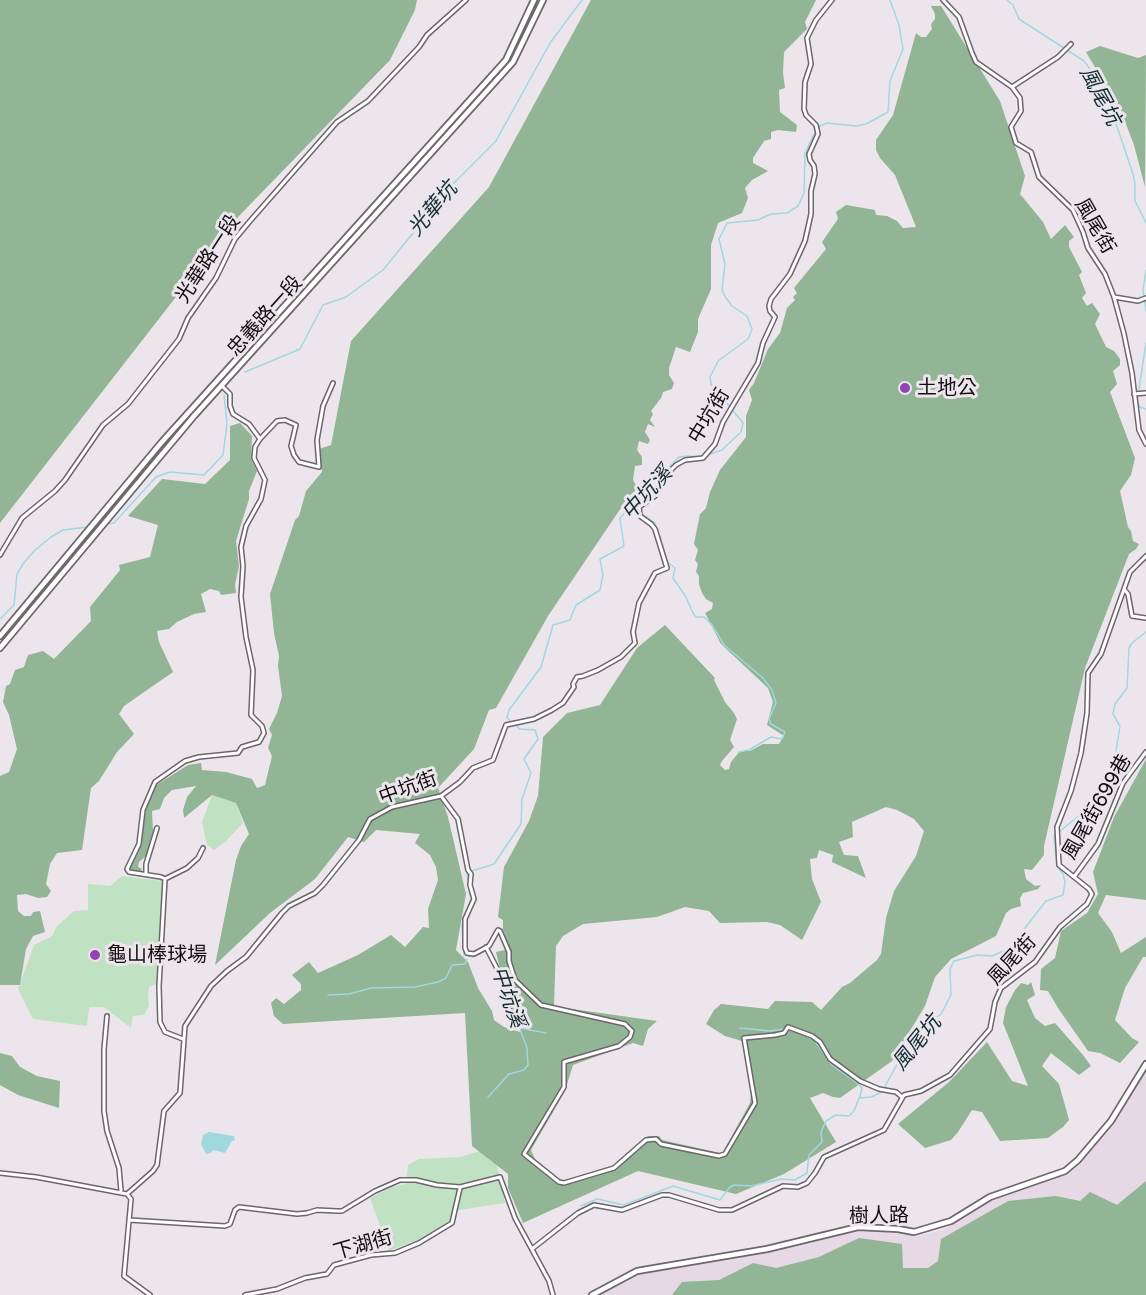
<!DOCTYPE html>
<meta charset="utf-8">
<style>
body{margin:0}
canvas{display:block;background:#ede5ec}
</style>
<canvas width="1146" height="1295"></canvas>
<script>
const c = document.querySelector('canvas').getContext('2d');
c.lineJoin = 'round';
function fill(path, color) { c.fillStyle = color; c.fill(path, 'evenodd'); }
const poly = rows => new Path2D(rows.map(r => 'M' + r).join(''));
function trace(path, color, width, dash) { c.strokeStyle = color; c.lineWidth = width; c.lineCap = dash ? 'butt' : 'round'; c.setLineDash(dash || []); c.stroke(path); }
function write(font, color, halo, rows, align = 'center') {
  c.font = font + ' Inter,"Noto Sans TC",sans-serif'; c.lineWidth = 6; c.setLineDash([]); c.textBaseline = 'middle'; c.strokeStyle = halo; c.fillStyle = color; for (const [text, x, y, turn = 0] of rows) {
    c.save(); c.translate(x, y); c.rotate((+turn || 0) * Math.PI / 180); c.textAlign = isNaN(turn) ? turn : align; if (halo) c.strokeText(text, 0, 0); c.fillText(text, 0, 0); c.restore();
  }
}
fill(poly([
 [1146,1071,1146,1295,597,1295,633,1275,784,1249,849,1233,870,1231,919,1236,943,1230,992,1201,1066,1175,1075,1169,1109,1129]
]), '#e6d8e5');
fill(poly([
 [212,795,236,803,243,823,225,842,214,850,207,845,202,822],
 [122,876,163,881,157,984,149,987,148,995,149,1006,144,1015,133,1016,131,1028,104,1007,89,1007,87,1026,33,1019,18,989,34,945,52,936,57,926,74,911,88,910,88,884,110,886],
 [489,1148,499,1172,505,1203,453,1211,449,1221,418,1240,389,1251,370,1198,392,1187,406,1184,408,1165,419,1159,460,1157]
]), '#c0e2c3');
fill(poly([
 [0,0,417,0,415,10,390,60,239,216,0,523],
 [591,0,816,0,805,22,807,29,784,52,783,73,785,88,779,90,780,112,797,125,796,132,778,130,771,132,771,139,764,141,753,158,753,163,768,171,752,180,745,188,748,198,742,213,718,223,711,245,711,289,698,319,698,332,690,352,676,347,669,368,669,375,674,383,672,389,663,392,661,398,651,411,653,414,650,420,655,427,648,424,645,432,650,440,648,444,639,441,637,450,642,457,642,465,635,466,633,480,636,485,636,490,629,496,548,616,496,708,489,710,474,749,438,788,448,817,466,894,456,950,468,962,478,988,492,1011,494,1020,504,1027,520,1032,520,1026,510,1010,507,998,510,985,500,969,496,952,505,950,507,941,503,930,503,920,498,917,504,867,529,821,538,796,543,737,567,713,600,705,637,648,665,625,715,678,714,680,725,702,734,713,737,719,730,740,734,747,722,761,720,765,725,770,729,769,731,762,740,751,750,751,763,744,779,744,784,736,767,725,773,702,768,688,721,644,705,613,712,609,713,603,706,599,702,593,699,584,699,576,696,572,698,564,695,560,698,550,694,544,700,514,706,508,710,492,720,470,746,437,746,416,752,400,749,390,754,383,768,349,780,333,787,308,795,300,793,297,797,293,794,288,826,249,822,242,838,219,836,212,846,205,875,210,876,215,887,216,897,221,903,228,916,227,895,175,880,158,876,150,876,140,893,115,916,33,921,37,926,37,932,29,931,24,935,19,935,14,931,6,941,6,1000,101,1025,176,1020,194,1043,222,1051,239,1065,225,1074,237,1069,241,1069,247,1082,272,1079,275,1086,293,1082,298,1087,306,1092,303,1100,314,1095,324,1106,347,1114,351,1120,359,1120,365,1113,371,1117,384,1110,392,1135,458,1131,475,1120,491,1128,527,1131,531,1133,541,1139,544,1136,549,1129,554,1085,668,1044,846,1044,855,1032,870,1024,869,1026,879,1035,886,1041,885,1038,889,1023,893,1020,898,1021,906,1011,909,1006,913,996,936,951,959,935,977,925,1006,892,1061,840,1098,833,1097,823,1093,810,1098,836,1142,784,1174,736,1194,638,1171,523,1223,508,1188,508,1174,472,1146,465,1013,283,1024,274,1016,271,1003,276,998,284,1004,301,990,301,984,292,975,309,962,318,973,358,955,391,935,405,947,423,927,429,928,428,909,438,880,436,867,430,855,415,843,420,834,376,830,364,842,348,837,315,879,270,913,215,965,236,860,241,846,249,834,236,803,212,795,184,818,183,810,187,797,196,786,172,790,164,798,160,809,152,811,153,831,147,855,139,862,138,867,142,869,141,873,130,870,130,864,141,844,147,802,155,786,188,765,201,763,202,770,226,772,252,779,257,788,265,785,272,756,268,748,272,735,269,729,277,713,282,696,278,666,279,656,274,633,270,594,295,520,299,516,306,491,322,472,319,449,331,445,351,341,489,187],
 [886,807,897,810,914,819,924,831,916,856,894,891,886,918,881,954,877,960,850,983,842,987,821,1010,812,1002,775,1001,768,1009,721,1004,714,1010,706,1024,725,1036,742,1041,751,1094,750,1103,723,1152,720,1153,662,1140,659,1136,648,1136,614,1165,566,1180,561,1180,535,1159,531,1150,565,1091,573,1065,633,1043,643,1046,648,1029,657,1021,558,1007,554,1005,556,946,563,936,583,924,657,917,685,907,709,911,720,923,767,922,780,925,802,940,821,902,812,879,810,859,817,858,819,850,833,855,832,862,866,878,858,856,844,855,839,842,853,837,852,822],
 [1100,46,1138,58,1146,55,1145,187,1134,145,1121,111,1086,52],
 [240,423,252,436,251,459,257,471,249,491,249,499,236,541,239,566,235,585,236,593,221,595,219,591,210,589,201,594,206,612,194,614,177,622,169,629,157,631,159,642,173,672,124,706,119,714,134,734,117,752,99,781,91,788,82,850,57,853,50,864,46,884,51,891,47,897,38,898,26,894,17,895,18,911,24,916,31,916,33,912,40,911,45,932,33,936,26,949,20,985,0,985,0,776,9,772,17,749,9,715,3,702,6,686,10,684,15,670,24,667,28,655,43,651,54,659,91,621,90,607,120,570,119,565,150,557,158,525,128,516,162,479,205,484,230,460,230,426],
 [1146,759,1146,900,1106,895,1098,913,1112,932,1121,953,1146,937,1146,957,1143,957,1125,988,1115,1020,1132,1038,1139,1042,1120,1063,1100,1053,1088,1051,1058,1008,1048,991,1040,990,1041,969,1055,958,1061,931,1087,913,1098,894,1093,872,1114,817],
 [1031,982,1035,995,1027,1000,1035,1018,1045,1026,1055,1023,1083,1055,1091,1066,1079,1075,1051,1053,1042,1066,1059,1084,1069,1120,1063,1127,1048,1138,1000,1141,982,1112,972,1110,958,1132,951,1140,925,1148,898,1124,949,1082,987,1042,1012,1081,1028,1086,1003,1023,1006,1007,1015,990,1021,983,1028,985],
 [0,1053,12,1056,20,1067,37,1076,60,1081,59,1108,18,1095,0,1085],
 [1146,1181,1146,1295,672,1295,682,1282,719,1280,753,1263,776,1268,819,1257,859,1238,902,1244,903,1268,928,1268,938,1261,941,1239,1008,1201,1056,1196,1080,1201,1090,1192,1117,1205]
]), '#91b595');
fill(poly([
 [209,1132,234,1136,235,1140,232,1141,225,1153,213,1150,211,1153,206,1154,201,1144,203,1135]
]), '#9fd8df');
trace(poly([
 [1007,0,1013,5,1019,19,1084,61,1095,76,1110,106,1133,174,1135,184,1135,201,1146,223],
 [1146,270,1143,290,1146,311],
 [1146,343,1137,402,1140,407,1146,409],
 [245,372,300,349,323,305,346,297,383,270,452,185,496,141,550,43,582,0],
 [707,455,722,450,741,432,743,423,711,384,710,377,718,361,748,339,752,329,747,316,732,306,724,295,722,290,725,264,719,239,727,223,758,220,771,214,787,213,798,206,804,193,805,153,813,136,820,126,827,123,856,126,866,124,888,112,890,81,903,49,899,25,890,0],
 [641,511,642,514,655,523,664,552],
 [107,524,114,523,156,477,170,472,204,475,223,455,227,424,224,395],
 [665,560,675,568,673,578,686,597,693,613,696,617,704,617,712,625,724,645,763,678,772,690,776,703,769,719,771,724,785,732,782,739,771,737,749,750,739,752],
 [0,619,14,605,17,574,23,564,33,552,51,537,63,530,88,527],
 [1059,832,1081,814,1091,802,1103,779,1117,769,1116,751,1120,726,1113,714,1115,704,1127,688,1129,648,1132,643,1146,632],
 [472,871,494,864,521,824,522,799,531,773,524,759,538,739,535,730,520,729,507,718,509,710,541,667,553,625,570,620,576,605,600,590,603,575,600,559,624,546,620,518,638,499,652,494,668,468,679,457,688,456,699,457],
 [467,873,471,899,462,925,464,955,473,957,485,951,491,951,507,984,508,1004,511,1009],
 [328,995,349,994,371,988,415,987,438,982,446,978,452,965,465,964,467,959],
 [520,1028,546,1033],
 [740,1028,770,1031,785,1029,801,1033],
 [805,1035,815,1041,832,1065,857,1083,862,1088,860,1097],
 [488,1097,509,1074,524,1070,528,1065,527,1048,518,1024],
 [581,1206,597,1199,624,1205,673,1186,720,1200,729,1188,734,1185,751,1186,782,1179,795,1180,807,1173,809,1155,822,1142,821,1132,826,1121,836,1115,849,1116,854,1111,859,1098,871,1097,882,1092,900,1059,918,1047,929,1023,941,1014,951,995,950,969,954,961,977,955,992,956,1015,946,1023,938,1025,928,1046,901,1063,895,1065,882,1063,874,1057,866,1054,836,1056,835]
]), '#9fd8df', 1.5);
const street = poly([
 [943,0,959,17,972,53,976,62,1012,87,1020,98,1021,111,1011,127,1016,143,1031,152,1039,177,1073,210,1083,232,1088,248,1105,274,1114,297,1124,334,1132,373,1139,430,1146,444],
 [1012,87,1058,57,1071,44],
 [1114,297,1138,301,1146,298],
 [222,386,230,394,230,406,233,414,249,424,260,439,277,421,285,420,296,425,291,446,294,455,299,462,319,467,317,440,323,406,333,383],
 [1134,394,1146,393],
 [0,555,22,518,55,491,65,480,103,425,128,404,179,339,188,318,216,278,235,239,250,221,337,122,368,101,419,47,427,35,466,0],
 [1124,589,1128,594,1132,616,1146,618],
 [441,796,458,819,468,870,471,874,470,885,474,899,465,919,465,948,467,953,474,954,489,946,498,930,500,931,509,952,509,961,515,980,541,1005,625,1024,632,1031,630,1037,619,1046,564,1062,564,1087,524,1154,559,1182,564,1183,614,1168,646,1140,656,1139,661,1144,719,1156,725,1154,755,1103,744,1038,775,1035,784,1033,788,1027,812,1036,820,1042,830,1059,860,1081,879,1089,896,1092,902,1097],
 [146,874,146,864,157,828],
 [1074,877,1098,844,1123,783,1146,752],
 [165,879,161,877,129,872,127,869,139,844,143,810,155,782,185,761,199,757,238,753,242,747,259,742,264,733,262,726,251,715,253,670,246,637,241,597,243,566,241,547,246,526,261,499,265,480,254,458,255,447,260,439],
 [165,879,159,986,160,1022,165,1032,183,1039],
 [165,879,187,868,198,858,203,848],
 [486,947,504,982,506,1004,517,1023],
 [107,1016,104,1049,104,1111,107,1131,119,1168,121,1191],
 [0,1173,36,1177,127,1194,131,1199,124,1276,150,1295],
 [127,1194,153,1171,157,1165,164,1111,180,1093,185,1026,211,986,227,971,246,957,282,913,289,906,315,893,323,885,359,840,370,819,392,807,441,796,460,782,473,768,493,760,506,725,534,719,552,710,563,703,574,687,573,684,577,677,583,676,598,670,621,657,635,643,633,632,639,603,655,573,667,568,655,529,651,524,640,516,639,507,655,496,670,471,676,465,685,460,703,458,715,444,723,422,758,363,763,343,775,317,770,311,769,306,771,299,790,274,805,241,811,214,811,191,815,174,814,166,810,160,809,154,818,134,816,125,806,115,804,109,805,82,811,64,807,38,816,20,832,0],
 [129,1220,225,1226,230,1224,235,1210,239,1207,297,1214,307,1213,317,1210,337,1211,342,1211,375,1191,400,1180,416,1180,437,1185,460,1187,500,1177,515,1218,549,1281,553,1295],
 [532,1249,578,1213,594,1205,622,1210,662,1195,669,1195,719,1210,732,1210,783,1186,798,1187,807,1183,815,1173,824,1157,884,1130,904,1095,921,1091,950,1075,990,1029,995,1002,1001,988,1035,962,1060,927,1087,904,1092,894,1089,889,1059,865,1057,827,1071,791,1081,753,1087,713,1088,673,1101,654,1130,572,1146,556],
 [245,1295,277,1289,305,1278,327,1274,334,1265,371,1255,395,1253,419,1243,452,1223,460,1188]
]);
const secondary = poly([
 [0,636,161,443,506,60,534,0],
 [0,648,194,416,513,62,543,0],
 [592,1295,637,1271,767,1249,858,1227,898,1229,914,1232,951,1221,990,1197,1065,1171,1078,1160,1111,1121,1146,1064]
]);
trace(street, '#6d666c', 6);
trace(secondary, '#6d666c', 8);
trace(street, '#fff', 3);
trace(secondary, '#fff', 4.5);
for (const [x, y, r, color] of [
 [905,388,6,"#9244b5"],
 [95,955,6,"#9244b5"]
]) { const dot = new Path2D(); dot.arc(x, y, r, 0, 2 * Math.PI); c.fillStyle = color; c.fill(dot); trace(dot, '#ede5ec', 2); }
write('20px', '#120f12', '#ede5ec', [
 ["風尾街",1095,226,60],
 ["光華路一段",208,259,-57],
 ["忠義路一段",265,316,-48],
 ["中坑街",709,416,-59],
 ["中坑街",408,788,-20],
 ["風尾街699巷",1097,807,-60],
 ["風尾街",1012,960,-47],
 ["樹人路",879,1216,-1],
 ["下湖街",363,1245,-16]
]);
write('20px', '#120f12', '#ede5ec', [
 ["土地公",917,388],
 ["龜山棒球場",107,955]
], 'left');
write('italic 21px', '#112f32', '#ede5ec', [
 ["風尾坑",1100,96,62],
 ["光華坑",433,209,-50],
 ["中坑溪",647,493,-48],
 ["中坑溪",508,997,71],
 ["風尾坑",917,1043,-51]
]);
</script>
